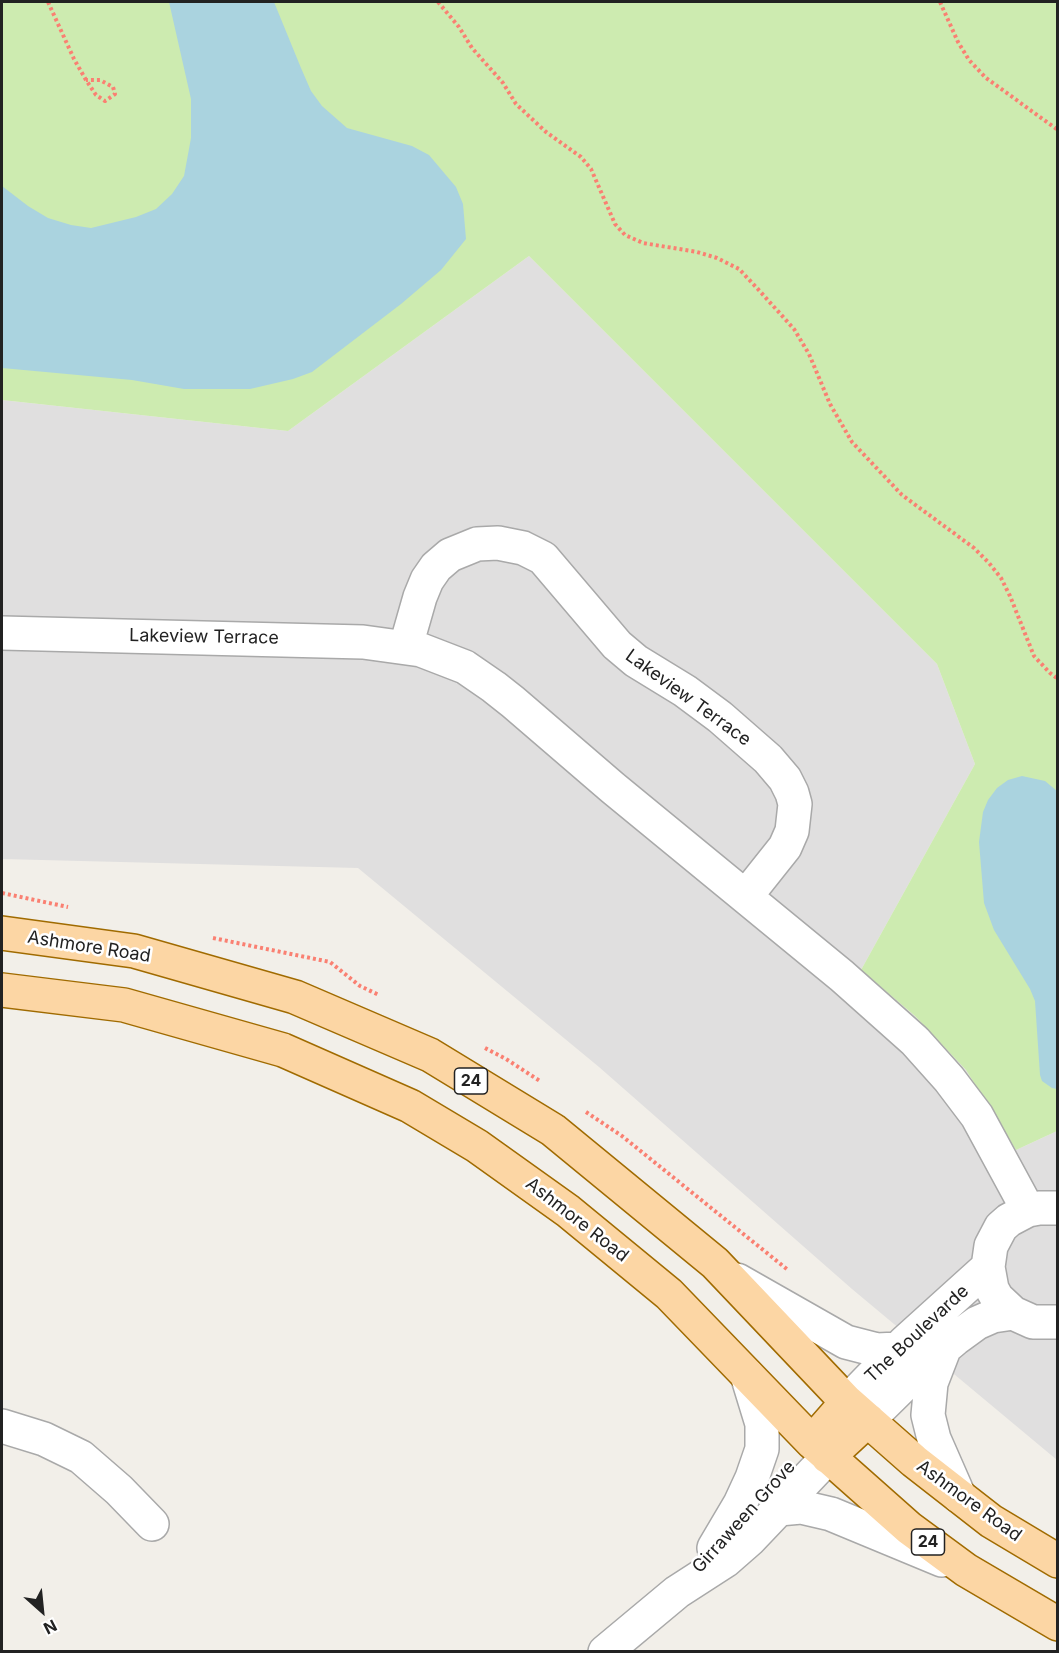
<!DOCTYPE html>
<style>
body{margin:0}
#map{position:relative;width:1059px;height:1653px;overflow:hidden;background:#f2efe9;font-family:Inter,sans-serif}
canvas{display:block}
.frame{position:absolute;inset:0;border:3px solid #222;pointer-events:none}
.north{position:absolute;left:12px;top:1581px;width:60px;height:60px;-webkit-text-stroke:4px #fff;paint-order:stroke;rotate:153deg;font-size:16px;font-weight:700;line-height:24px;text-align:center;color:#222}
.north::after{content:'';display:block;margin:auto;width:21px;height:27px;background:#222;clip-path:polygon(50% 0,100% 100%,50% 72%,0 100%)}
</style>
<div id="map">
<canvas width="1059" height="1653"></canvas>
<div class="frame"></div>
<div class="north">N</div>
</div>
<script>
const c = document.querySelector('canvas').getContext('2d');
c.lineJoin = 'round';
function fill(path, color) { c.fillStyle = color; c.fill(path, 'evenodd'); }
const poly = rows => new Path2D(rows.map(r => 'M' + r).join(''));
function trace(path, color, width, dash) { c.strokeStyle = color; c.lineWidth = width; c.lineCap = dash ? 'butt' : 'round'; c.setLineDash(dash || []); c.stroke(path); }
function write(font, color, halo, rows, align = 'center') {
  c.font = font + ' Inter,sans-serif'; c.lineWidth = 5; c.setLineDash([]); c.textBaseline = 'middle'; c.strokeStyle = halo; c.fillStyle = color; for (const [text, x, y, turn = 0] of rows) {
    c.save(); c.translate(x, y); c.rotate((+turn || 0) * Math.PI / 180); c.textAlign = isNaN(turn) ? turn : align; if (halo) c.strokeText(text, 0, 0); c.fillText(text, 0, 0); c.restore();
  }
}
fill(poly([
 [529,256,937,664,975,764,861,970,915,1016,966,1070,1016,1150,1057,1131,1057,1460,852,1289,599,1067,358,868,2,859,2,400,288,431]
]), '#e0dfdf');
fill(poly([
 [2,2,1057,2,1057,1131,1016,1150,966,1070,915,1016,861,970,975,764,937,664,529,256,288,431,2,400]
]), '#cdebb0');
fill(poly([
 [169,2,274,2,301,68,311,91,322,106,347,128,412,146,429,155,456,187,463,204,466,239,441,270,401,304,312,372,293,379,250,389,184,389,132,380,2,368,2,186,28,206,48,218,71,225,91,228,136,217,156,209,172,194,184,176,191,138,191,99],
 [1022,776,1045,781,1057,791,1057,1089,1052,1088,1042,1081,1040,1075,1035,1001,1030,989,994,930,984,903,979,842,983,812,988,800,997,788,1008,780]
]), '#aad3df');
const minor = poly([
 [2,633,363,642,421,650,465,667,494,687,513,702,613,788,842,976,915,1041,949,1079,977,1116,1028,1210],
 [406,646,420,597,427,580,436,567,450,555,477,544,498,543,523,548,543,558,617,645,636,661,685,691,720,717,768,759,785,779,792,793,795,804,792,831,785,847,746,896],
 [1058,1208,1039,1208,1028,1210,1009,1220,1001,1227,991,1246,988,1267,992,1289,997,1298,1013,1313,1033,1322,1058,1322],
 [737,1280,846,1342,877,1350,898,1349],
 [943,1352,931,1383,928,1415,934,1439,959,1496],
 [847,1402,905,1342,988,1267],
 [868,1420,924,1365,955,1339,977,1323,993,1316,1013,1313],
 [2,1426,44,1439,81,1457,119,1490,152,1524],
 [779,1509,801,1507,831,1514,942,1560],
 [714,1548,740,1504,752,1478,762,1449,762,1424,747,1375],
 [605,1652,677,1592,725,1561,749,1540,828,1457]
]);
const major = poly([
 [2,933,134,951,295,997,430,1055,553,1130,715,1263,847,1402,914,1461,991,1521,1058,1561],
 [2,990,124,1005,283,1050,410,1106,477,1146,568,1211,669,1294,812,1442,909,1528,966,1570,1058,1624],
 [812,1442,847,1402],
 [828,1457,868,1420]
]);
trace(minor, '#a9a9a9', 36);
trace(major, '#a06b00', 36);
trace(poly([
 [48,2,74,59,86,80,96,95,105,101,115,94,113,87,100,80,86,80],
 [438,2,459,27,472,48,503,83,516,104,546,132,581,157,591,169,615,224,625,235,643,243,697,252,717,258,739,269,756,287,794,329,809,354,830,404,852,442,902,495,974,548,989,563,1001,578,1010,596,1034,656,1050,673,1058,679],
 [940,2,958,42,969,60,986,78,1058,130],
 [2,893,68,907],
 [213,938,330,962,360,986,379,995],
 [485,1048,506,1059,540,1081],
 [586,1112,622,1136,788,1270]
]), '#fa8072', 4, [3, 3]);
trace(minor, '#fff', 33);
trace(major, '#fcd6a4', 33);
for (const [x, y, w] of [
 [471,1081,33],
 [928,1542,33]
]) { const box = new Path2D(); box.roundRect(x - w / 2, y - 13, w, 26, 4.5); c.fillStyle = '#fff'; c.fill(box); trace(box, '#222', 1.5); }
write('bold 16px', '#222', null, [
 ["24",471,1081],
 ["24",928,1542]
]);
write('18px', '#222', '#fff', [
 ["Lakeview Terrace",204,637,1],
 ["Lakeview Terrace",688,698,36],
 ["Ashmore Road",89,947,9],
 ["Ashmore Road",577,1220,38],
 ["The Boulevarde",917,1334,-43],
 ["Ashmore Road",969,1501,36],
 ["Girraween Grove",744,1517,-48]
]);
</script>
